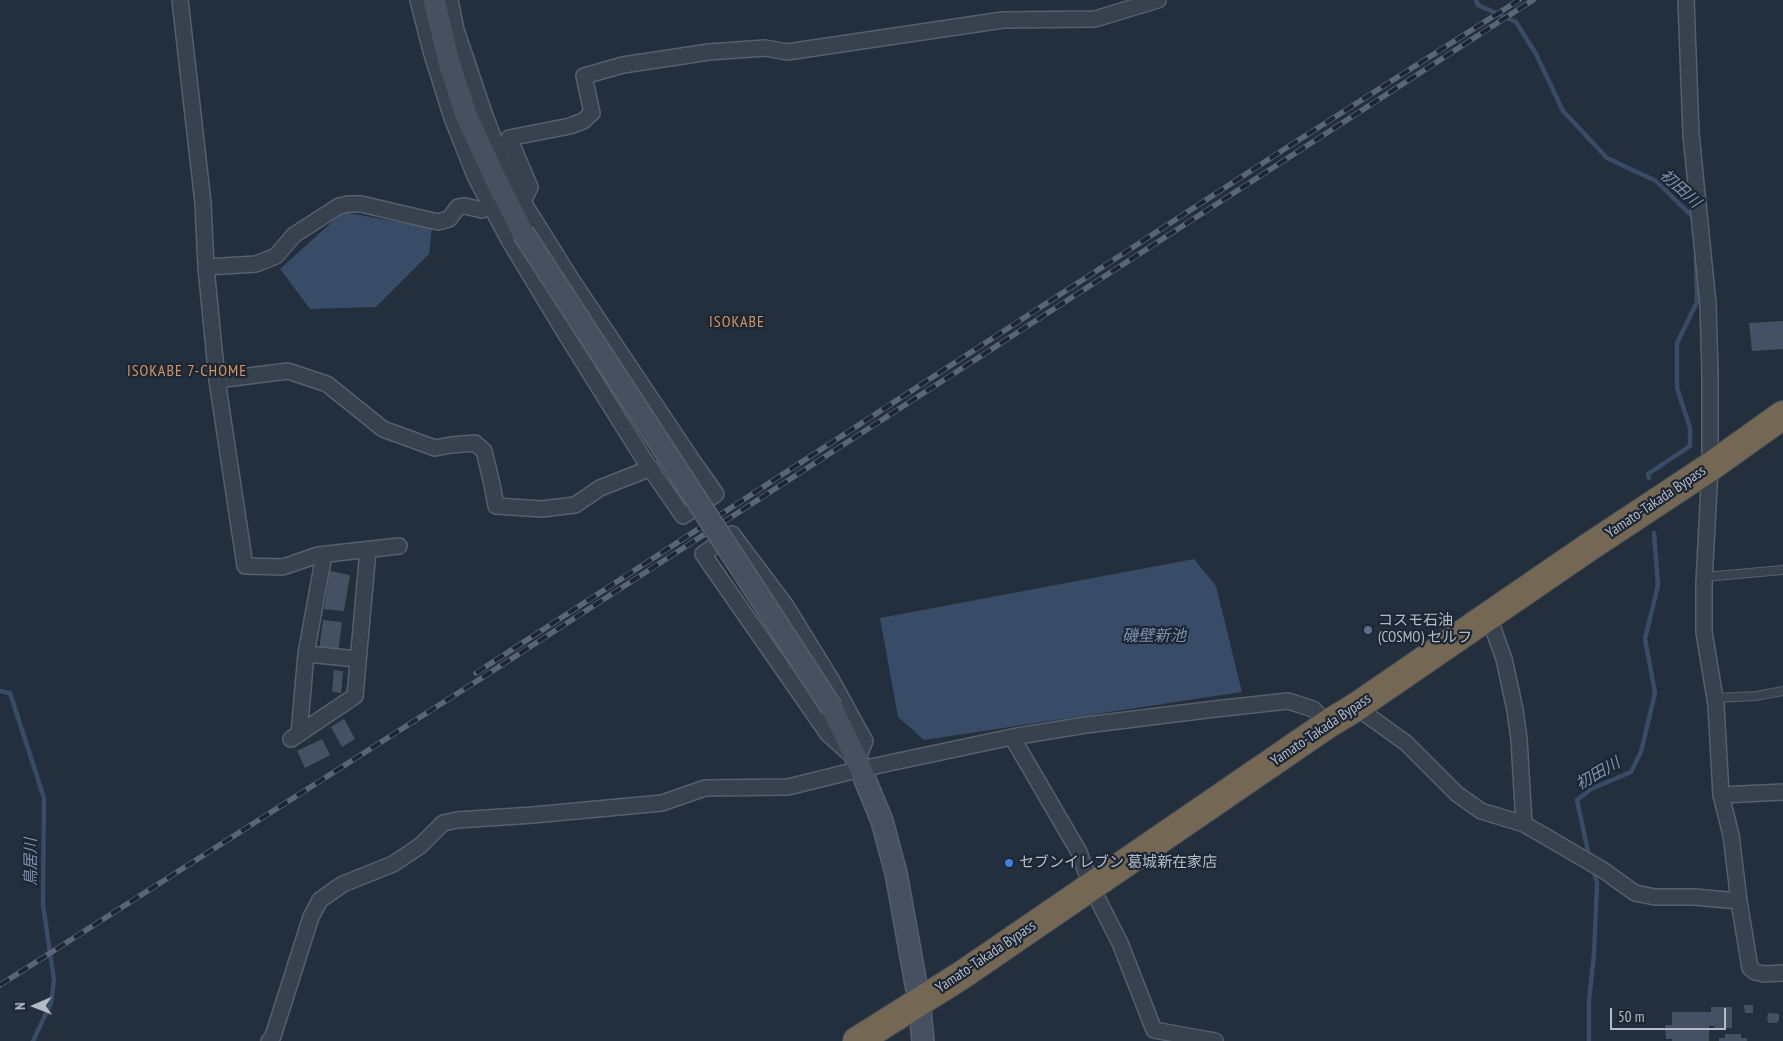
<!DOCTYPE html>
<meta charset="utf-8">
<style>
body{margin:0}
#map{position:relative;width:1783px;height:1041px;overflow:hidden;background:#242f3e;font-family:"PT Sans Narrow",sans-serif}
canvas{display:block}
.north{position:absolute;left:10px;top:981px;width:50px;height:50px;-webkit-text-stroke:4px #1d2633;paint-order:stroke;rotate:269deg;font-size:14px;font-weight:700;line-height:20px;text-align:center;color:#b4bcc9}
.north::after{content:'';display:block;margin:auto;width:18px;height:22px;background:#b4bcc9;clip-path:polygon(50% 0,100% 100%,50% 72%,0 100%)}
.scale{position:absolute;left:1610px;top:1008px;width:116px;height:22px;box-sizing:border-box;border:2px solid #b4bcc9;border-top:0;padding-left:6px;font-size:15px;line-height:18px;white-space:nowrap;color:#b4bcc9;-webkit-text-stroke:4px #1d2633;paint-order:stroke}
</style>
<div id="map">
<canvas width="1783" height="1041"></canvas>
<div class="north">N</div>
<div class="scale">50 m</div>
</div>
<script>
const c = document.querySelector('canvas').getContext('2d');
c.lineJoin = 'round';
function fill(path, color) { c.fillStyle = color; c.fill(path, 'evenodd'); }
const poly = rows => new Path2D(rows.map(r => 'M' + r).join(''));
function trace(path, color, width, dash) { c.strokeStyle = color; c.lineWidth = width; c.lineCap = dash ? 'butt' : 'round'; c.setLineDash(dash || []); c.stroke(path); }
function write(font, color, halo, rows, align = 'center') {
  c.font = font + ' "PT Sans Narrow","Noto Sans JP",sans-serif'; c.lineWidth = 4.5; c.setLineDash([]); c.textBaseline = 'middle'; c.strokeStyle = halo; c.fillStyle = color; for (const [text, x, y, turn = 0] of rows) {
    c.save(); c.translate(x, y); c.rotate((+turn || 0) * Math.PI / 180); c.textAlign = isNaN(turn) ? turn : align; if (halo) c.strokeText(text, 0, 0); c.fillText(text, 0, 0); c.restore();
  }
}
fill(poly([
 [343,212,432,228,429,254,376,307,310,309,280,269],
 [1194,559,1216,586,1242,692,924,740,898,717,880,618]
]), '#394c67');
trace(poly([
 [1476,0,1478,5,1516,22,1536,54,1563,111,1607,158,1656,181,1695,219],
 [1649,478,1648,474,1690,446,1690,428,1677,388,1677,343,1697,302,1696,256],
 [0,691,10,693,44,798,43,905,54,980,51,1003,33,1041],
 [1589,856,1577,800,1591,789,1631,772,1641,752,1655,693,1645,639,1658,585,1654,533],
 [1589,1041,1589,1000,1594,955,1597,883,1593,868]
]), '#394c67', 4.5);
fill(poly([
 [1783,321,1783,349,1752,351,1749,323],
 [330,571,350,575,344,611,324,609],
 [323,620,342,622,338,653,319,651],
 [334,670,343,671,341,693,332,692],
 [344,719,355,739,342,747,331,727],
 [322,739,330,755,305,768,297,751],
 [1744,1005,1753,1005,1753,1013,1745,1013],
 [1711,1007,1732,1007,1732,1028,1714,1028,1715,1026,1709,1026,1709,1041,1672,1041,1672,1039,1666,1039,1665,1025,1672,1025,1672,1012,1711,1012],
 [1768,1013,1779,1014,1779,1021,1776,1023,1769,1023,1767,1020],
 [1725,1034,1741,1034,1741,1038,1747,1038,1747,1041,1719,1041,1719,1038,1725,1038]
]), '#455162');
const lane = poly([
 [1704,577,1783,570],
 [1715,698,1756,696,1783,691]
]);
const street = poly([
 [180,0,203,203,206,267,217,380,245,566,283,567,318,555,399,546],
 [418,0,431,51,452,118,475,176,509,240,567,336,643,458,683,516,716,494,692,460,573,282,523,202,502,161,484,113,456,30,450,0],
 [1686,0,1691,134,1708,304,1710,373,1710,467,1704,583,1704,632,1716,705,1721,795,1731,835,1739,901,1750,968,1755,972,1764,974,1783,973],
 [523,202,530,187,509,138,570,126,583,121,592,113,584,76,623,65,709,52,765,48,787,52,1003,20,1095,19,1158,0],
 [206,267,256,264,276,256,294,235,339,206,348,204,361,204,438,222,449,219,458,207,465,206,482,210,491,207],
 [217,380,288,371,327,384,383,429,435,448,451,445,475,443,484,451,492,484,496,506,542,509,575,505,600,488,651,468],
 [732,534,786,606,832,681,865,741,857,760,828,734,703,554,732,534],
 [1489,617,1504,659,1515,710,1519,739,1524,824,1603,870,1635,893,1655,897,1694,897,1739,901],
 [306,654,358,659],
 [1356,707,1406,743,1457,794,1481,811,1524,824],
 [299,734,306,654,324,555],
 [1012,737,1079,852,1091,886,1120,943,1154,1030,1215,1041],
 [291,739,355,696,368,550],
 [1721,795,1783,792],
 [269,1041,273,1036,311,917,320,900,343,884,393,864,420,846,443,823,457,820,533,815,662,803,705,788,788,787,861,769,1012,737,1086,725,1215,709,1288,701,1313,709,1328,724]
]);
const secondary = poly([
 [434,0,449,62,466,115,496,180,523,233],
 [832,708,857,760,882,821,896,873,919,1001,923,1041]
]);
const highway = poly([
 [857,1041,962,975,1328,724,1356,707,1586,549,1710,467,1783,415]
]);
trace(lane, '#565f6c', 10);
trace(street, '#565f6c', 18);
trace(secondary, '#565f6c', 24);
trace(highway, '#434c59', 30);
trace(lane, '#38414e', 8);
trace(street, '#38414e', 15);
trace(secondary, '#465061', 21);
trace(highway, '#746855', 28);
const rail = poly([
 [476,673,1283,150,1519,0],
 [0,985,491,672,1533,0]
]);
trace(rail, '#5a6575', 5.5);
trace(rail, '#1d2633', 4, [11]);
const secondaryBridge = poly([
 [523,233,832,708]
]);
trace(secondaryBridge, '#565f6c', 24, []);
trace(secondaryBridge, '#465061', 21);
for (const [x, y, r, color] of [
 [1368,630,5,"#5c6f8a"],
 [1009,863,5,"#3f7fe0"]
]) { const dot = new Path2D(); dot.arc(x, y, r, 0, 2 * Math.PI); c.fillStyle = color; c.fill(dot); trace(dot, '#1d2633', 2); }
write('15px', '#b4bcc9', '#1d2633', [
 ["Yamato-Takada Bypass",1656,502,-34],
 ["Yamato-Takada Bypass",1321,730,-34],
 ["Yamato-Takada Bypass",986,957,-34]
]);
write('15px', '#b4bcc9', '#1d2633', [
 ["コスモ石油",1378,621],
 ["(COSMO) セルフ",1378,638],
 ["セブンイレブン 葛城新在家店",1019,863]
], 'left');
write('italic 16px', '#7c92b1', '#1d2633', [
 ["初田川",1680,189,42],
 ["磯壁新池",1154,636],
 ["初田川",1598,774,-30],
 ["鳥居川",31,862,-90]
]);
c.letterSpacing = '1px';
write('16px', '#d59563', '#1d2633', [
 ["ISOKABE",737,322],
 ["ISOKABE 7-CHOME",187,371]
]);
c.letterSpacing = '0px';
</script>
